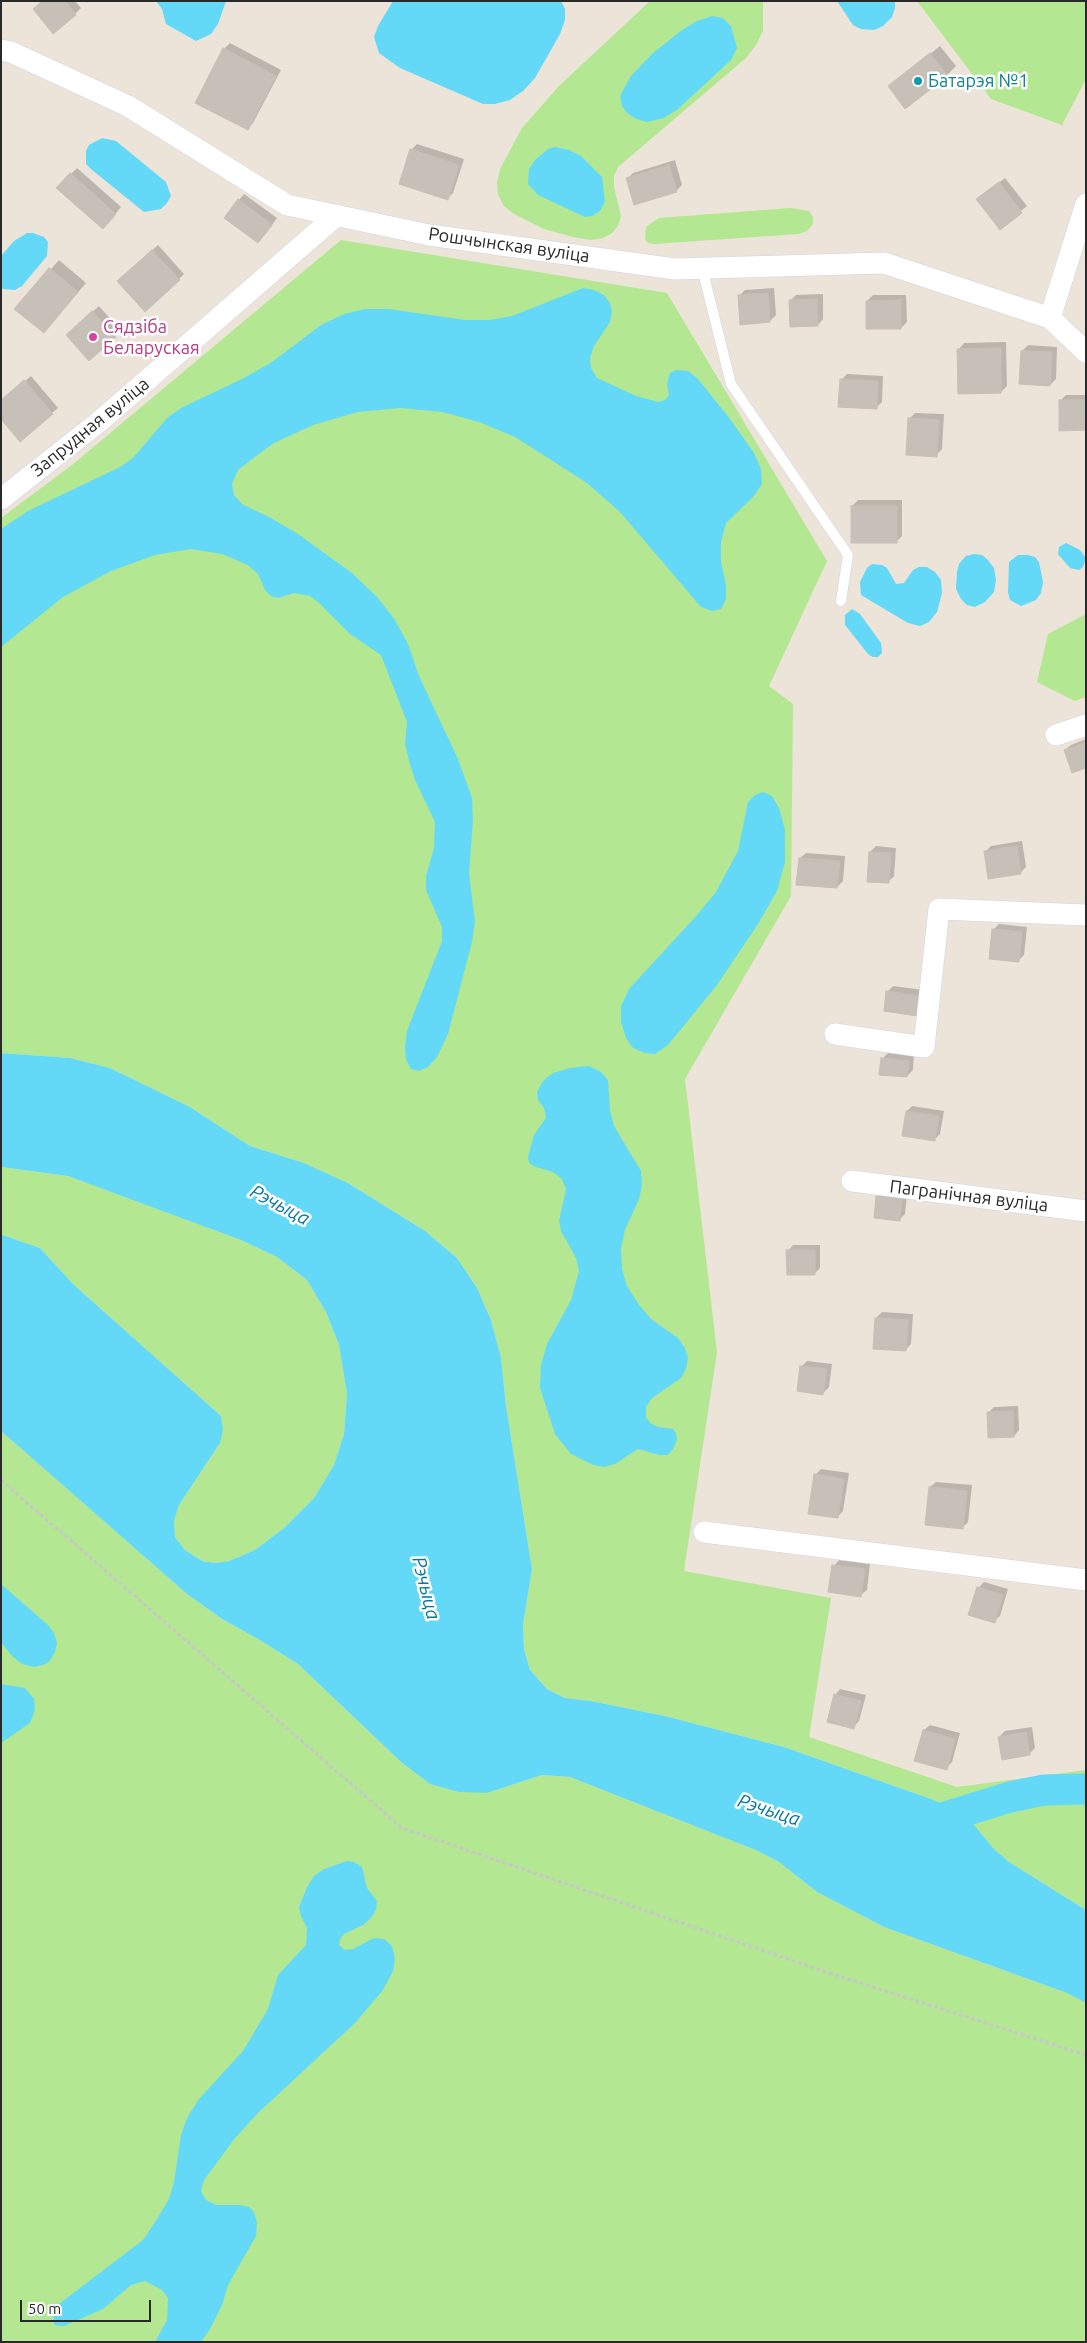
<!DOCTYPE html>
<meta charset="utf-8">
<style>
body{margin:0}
#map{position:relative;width:1087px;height:2343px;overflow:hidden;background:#ece3d9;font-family:Ubuntu,sans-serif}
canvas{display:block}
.frame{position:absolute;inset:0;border:2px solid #292929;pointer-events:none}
.scale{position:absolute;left:20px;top:2300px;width:131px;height:22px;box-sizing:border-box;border:2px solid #292929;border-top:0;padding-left:6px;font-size:15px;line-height:18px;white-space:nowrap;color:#292929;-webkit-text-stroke:4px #fff;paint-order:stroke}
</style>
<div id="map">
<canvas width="1087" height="2343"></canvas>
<div class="frame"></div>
<div class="scale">50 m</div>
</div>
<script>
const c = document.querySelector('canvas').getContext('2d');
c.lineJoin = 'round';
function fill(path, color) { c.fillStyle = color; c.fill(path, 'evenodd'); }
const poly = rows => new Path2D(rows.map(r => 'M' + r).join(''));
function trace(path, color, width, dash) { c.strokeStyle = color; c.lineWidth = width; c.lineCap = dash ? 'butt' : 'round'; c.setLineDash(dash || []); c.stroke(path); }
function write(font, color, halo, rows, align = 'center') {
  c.font = font + ' Ubuntu,sans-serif'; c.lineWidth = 5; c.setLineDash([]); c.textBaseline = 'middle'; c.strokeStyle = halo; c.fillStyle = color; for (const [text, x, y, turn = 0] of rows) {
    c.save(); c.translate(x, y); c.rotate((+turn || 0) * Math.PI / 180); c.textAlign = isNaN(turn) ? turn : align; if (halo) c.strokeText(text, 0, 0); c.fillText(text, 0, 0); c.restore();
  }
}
fill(poly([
 [650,1,763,1,763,31,756,45,746,58,618,167,614,176,614,187,621,216,618,226,611,234,603,238,591,240,573,237,544,229,514,214,504,206,498,195,497,183,500,169,522,128,559,86],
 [917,1,1086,1,1086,79,1062,125,991,99],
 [791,208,809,211,813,217,813,224,807,231,798,234,654,244,648,243,645,239,646,227,659,218],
 [341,240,667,293,827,561,769,686,793,704,791,896,685,1079,717,1352,684,1571,831,1598,809,1737,957,1787,1086,1770,1086,1910,1009,1862,993,1848,971,1821,931,1799,784,1747,665,1716,591,1701,565,1698,547,1689,530,1670,524,1649,523,1625,532,1569,506,1406,501,1358,491,1320,477,1288,457,1258,425,1231,348,1183,304,1163,250,1146,190,1107,110,1068,69,1058,1,1053,1,518,72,465],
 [1086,614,1086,697,1075,701,1037,682,1048,634],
 [1,1167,68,1176,113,1192,241,1240,277,1257,307,1280,326,1312,339,1345,347,1394,344,1434,334,1465,314,1498,284,1528,255,1550,229,1561,216,1563,202,1561,185,1550,175,1537,174,1521,179,1505,220,1443,221,1416,73,1284,40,1248,1,1235],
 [1,1431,187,1594,222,1619,258,1639,298,1664,401,1762,430,1784,487,1793,542,1775,570,1777,758,1851,779,1862,817,1892,884,1927,1067,1993,1086,2003,1086,2342,1,2342]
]), '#b4e791');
fill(poly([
 [156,1,226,1,218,24,211,34,196,41,166,24,162,9],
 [393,1,561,1,565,9,565,20,560,34,535,78,523,91,510,100,495,104,483,104,400,68,379,53,374,37,378,26],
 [837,1,895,1,895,8,892,17,883,26,874,30,861,29,853,25],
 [712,16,723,18,731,26,737,48,731,60,678,109,664,118,647,122,636,119,627,113,622,106,620,96,631,76,652,54,682,30,697,21],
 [102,138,116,141,166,182,171,196,167,203,161,209,144,212,91,169,86,164,86,151,89,145],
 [555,147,569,150,581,156,602,177,605,202,600,211,592,216,585,217,538,195,528,184,529,169,535,160,548,149],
 [27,233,33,233,44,237,48,242,47,256,22,286,15,290,3,289,1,287,1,256,14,241],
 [583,288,594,290,604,295,610,303,612,312,610,322,594,346,590,358,591,368,597,378,636,396,658,402,665,400,669,395,667,384,670,373,676,370,688,371,698,379,730,419,754,453,761,469,762,484,753,497,726,523,721,542,721,562,726,585,726,599,721,609,712,611,701,607,620,512,587,483,515,437,479,422,442,412,401,408,358,412,313,425,274,443,252,459,238,470,232,484,234,495,242,504,271,518,298,534,352,573,378,598,395,620,408,644,419,676,458,759,472,798,473,820,469,874,475,922,472,942,448,1034,437,1057,428,1067,419,1071,411,1069,406,1060,405,1046,407,1031,442,941,442,927,426,890,426,876,434,848,435,822,415,780,409,761,405,744,407,722,381,655,350,634,318,602,310,596,294,593,278,598,271,596,265,590,258,574,248,565,222,554,191,549,155,555,111,571,63,597,1,647,1,529,28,511,120,467,133,458,167,418,181,408,244,378,272,362,321,325,344,314,365,309,389,309,465,320,490,320,512,316],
 [1066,543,1080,550,1086,558,1083,567,1079,570,1070,568,1058,554,1059,547],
 [974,554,982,555,988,560,994,568,996,580,994,592,985,602,975,607,967,605,961,599,956,589,957,572,959,564,966,556],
 [1018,555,1028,555,1035,557,1039,562,1043,582,1041,593,1036,600,1021,606,1010,600,1008,592,1009,562],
 [872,564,882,565,887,568,896,584,904,583,913,570,919,567,927,567,935,572,941,580,942,593,937,612,929,622,920,626,908,623,861,595,860,582,867,568],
 [852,609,860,614,881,643,882,653,878,657,873,657,868,654,845,625,845,615],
 [763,792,772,796,779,808,785,830,785,862,777,891,758,924,717,985,668,1045,655,1054,645,1053,633,1048,626,1038,621,1022,621,1006,629,989,698,914,716,892,738,851,748,802,755,795],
 [1,1053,70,1058,110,1068,190,1107,250,1146,304,1163,348,1183,425,1231,457,1258,477,1288,491,1320,501,1358,506,1406,532,1569,523,1625,524,1649,530,1670,547,1689,565,1698,591,1701,665,1716,784,1747,931,1799,953,1809,971,1821,993,1848,1009,1862,1086,1910,1086,2003,1067,1993,884,1927,817,1892,779,1862,758,1851,570,1777,542,1775,487,1793,459,1792,430,1784,401,1762,298,1664,258,1639,222,1619,187,1594,1,1431,2,1235,40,1248,73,1284,221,1416,223,1430,220,1443,179,1505,174,1521,175,1537,185,1550,202,1561,216,1563,229,1561,255,1550,284,1528,314,1498,334,1465,344,1434,347,1394,339,1345,326,1312,307,1280,277,1257,241,1240,68,1176,1,1167],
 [589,1066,601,1072,608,1080,610,1110,614,1126,641,1171,642,1185,639,1199,625,1230,621,1248,622,1269,627,1286,639,1305,651,1319,678,1338,685,1348,688,1358,686,1369,681,1378,652,1398,646,1407,646,1417,650,1423,658,1427,673,1429,676,1433,677,1440,673,1449,667,1455,659,1455,638,1449,615,1464,604,1467,593,1465,571,1454,555,1434,540,1388,541,1365,547,1344,571,1300,579,1271,576,1258,561,1231,559,1221,566,1189,562,1179,553,1172,536,1167,529,1163,528,1157,534,1135,546,1118,544,1108,538,1100,537,1092,543,1081,553,1073,570,1068],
 [1,1584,48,1625,54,1633,57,1643,55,1652,50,1661,43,1665,34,1667,22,1664,11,1655,1,1642],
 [1,1684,25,1688,34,1699,35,1710,30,1723,1,1743],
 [347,1861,354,1862,362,1867,367,1888,377,1901,376,1910,371,1918,363,1925,344,1934,340,1939,339,1945,345,1950,353,1949,374,1938,384,1939,392,1946,395,1958,393,1971,383,1990,355,2023,258,2113,235,2138,204,2180,201,2191,206,2200,216,2205,240,2205,249,2207,254,2212,257,2223,256,2236,228,2285,222,2305,210,2329,201,2342,155,2342,167,2320,168,2298,162,2290,145,2281,131,2285,103,2309,64,2326,54,2325,53,2313,59,2304,143,2240,157,2219,169,2199,174,2182,181,2135,187,2118,199,2099,243,2051,268,2009,278,1975,306,1945,307,1928,301,1916,299,1907,307,1887,314,1876,324,1869]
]), '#63d9f7');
fill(poly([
 [42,1,75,1,81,8,75,14],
 [230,43,281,70,253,123,248,129,224,49],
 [940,46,956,66,947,75,890,86],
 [417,144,464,159,453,193,447,199,411,150],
 [675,160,682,185,677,190,635,204,627,179,633,173],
 [77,168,121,207,109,222,71,174],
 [1005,178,1027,206,1000,228,984,194],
 [244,194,277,218,264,236,239,200],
 [158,245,184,274,179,279,124,276],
 [59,260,86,283,44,332,16,309],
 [774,288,776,315,770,321,739,296,745,290],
 [823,294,823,319,818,325,790,301,796,295],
 [873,295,906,295,907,322,901,328,867,301],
 [99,306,121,331,115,336,73,329],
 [1006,342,1007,386,1001,392,959,349,964,343],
 [1028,345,1057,347,1056,379,1050,385,1022,351],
 [847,374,883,376,882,402,876,408,841,380],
 [31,376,58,408,52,413,1,401],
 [1066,395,1086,395,1086,429,1060,401],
 [915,413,944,414,942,449,936,455,909,419],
 [858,500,902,500,902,536,896,542,852,506],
 [1086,739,1086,766,1065,750,1071,745],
 [1022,841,1026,867,1020,873,985,852,991,846],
 [876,846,896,848,894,876,888,882,870,852],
 [806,853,845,856,843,881,837,887,800,858],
 [999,924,1027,927,1024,955,1018,961,993,930],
 [893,986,924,990,922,1009,887,992],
 [888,1053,914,1055,913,1070,907,1076,882,1059],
 [912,1106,944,1111,940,1134,934,1140,907,1111],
 [883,1191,907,1194,905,1214,899,1220,877,1197],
 [793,1245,820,1245,820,1268,815,1273,788,1251],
 [882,1312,913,1314,911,1344,905,1350,874,1348,876,1318],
 [807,1361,832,1364,829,1387,823,1393,801,1367],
 [1018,1406,1019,1430,1014,1436,988,1413,994,1407],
 [821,1469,849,1473,843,1511,837,1517,815,1475],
 [936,1482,972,1485,968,1522,962,1528,930,1487],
 [839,1560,870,1564,867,1590,861,1595,834,1566],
 [984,1582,1008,1589,1000,1616,994,1621,978,1588],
 [840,1689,866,1695,859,1721,853,1727,835,1695],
 [930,1725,960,1733,952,1762,946,1768,924,1730],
 [1032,1727,1035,1748,1029,1754,999,1737,1005,1731]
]), '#0003');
trace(poly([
 [919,1825,1010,1797,1044,1790,1086,1789]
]), '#63d9f7', 31);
const building = poly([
 [42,1,65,1,76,15,53,34,33,9,42,1],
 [223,48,276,76,248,130,195,103,223,48],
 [930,53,948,76,905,109,888,86,930,53],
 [410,149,459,165,448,200,399,184,410,149],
 [669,165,677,192,634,205,626,178,669,165],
 [70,173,116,214,103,229,56,188,70,173],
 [999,182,1022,213,1000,230,976,199,999,182],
 [238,199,272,225,258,243,224,218,238,199],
 [152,250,180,280,145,312,117,281,152,250],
 [49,268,78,292,44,333,14,309,49,268],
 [768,293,770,322,740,325,738,295,768,293],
 [817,299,818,326,790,327,789,300,817,299],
 [901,300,901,329,866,329,866,301,901,300],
 [92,311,116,337,89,361,66,335,92,311],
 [1001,348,1001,393,958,394,957,349,1001,348],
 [1021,351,1052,352,1050,386,1019,384,1021,351],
 [840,379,878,381,877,409,838,407,840,379],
 [24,380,53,414,20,442,1,419,1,400,24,380],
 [1059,400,1086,400,1086,430,1059,431,1059,400],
 [908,418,939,420,937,457,906,455,908,418],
 [851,506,897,506,897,543,851,543,851,506],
 [1086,742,1086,768,1072,773,1064,750,1086,742],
 [1017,846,1021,874,988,879,984,851,1017,846],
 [869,852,891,853,889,883,867,882,869,852],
 [799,858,840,861,837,888,796,885,799,858],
 [992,929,1022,932,1019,962,989,959,992,929],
 [886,991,919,996,917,1016,884,1011,886,991],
 [881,1058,909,1061,907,1077,879,1075,881,1058],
 [906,1111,939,1116,935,1141,902,1136,906,1111],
 [876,1196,902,1199,900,1221,874,1218,876,1196],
 [786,1250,815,1250,815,1275,787,1275,786,1250],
 [875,1318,908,1320,906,1351,873,1349,875,1318],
 [800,1366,827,1369,823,1395,797,1391,800,1366],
 [1013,1411,1014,1437,988,1438,987,1412,1013,1411],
 [814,1474,844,1479,838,1518,808,1514,814,1474],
 [929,1487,967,1491,963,1529,925,1525,929,1487],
 [832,1565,865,1569,861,1597,828,1592,832,1565],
 [977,1587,1003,1595,995,1623,968,1615,977,1587],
 [834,1694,861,1701,854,1729,827,1722,834,1694],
 [923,1730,955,1739,947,1770,914,1761,923,1730],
 [1026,1732,1030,1755,1002,1760,998,1737,1026,1732]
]);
fill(building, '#c7c0b9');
trace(building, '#c8bfb3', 1);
const service = poly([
 [702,268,731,384,848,555,841,601]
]);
const minor = poly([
 [1,50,11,52,128,106,287,205,429,235,675,269,884,263,1050,318,1086,352],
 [1050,318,1086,204],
 [1,499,100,421,337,215],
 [1056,735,1086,725],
 [835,1034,924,1047,939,909,1086,915],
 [852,1181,1086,1211],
 [704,1532,1086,1580]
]);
trace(service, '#ced4e3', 11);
trace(minor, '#ced4e3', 22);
trace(poly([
 [1,1480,402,1828,820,1970,1086,2055]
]), '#c7c7c7', 3, [4, 2.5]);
trace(service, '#fff', 10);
trace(minor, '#fff', 21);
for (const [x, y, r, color] of [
 [918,81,5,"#0f9aa8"],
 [93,337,5,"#d1479c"]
]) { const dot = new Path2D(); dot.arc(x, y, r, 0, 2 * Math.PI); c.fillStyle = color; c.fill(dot); trace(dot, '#fff', 2); }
write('18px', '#0d838f', '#fff', [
 ["Батарэя №1",928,81]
], 'left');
write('18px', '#292929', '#fff', [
 ["Рошчынская вуліца",509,245,8],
 ["Запрудная вуліца",90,427,-39],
 ["Пагранічная вуліца",969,1196,7]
]);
write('18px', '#b23c85', '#fff', [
 ["Сядзіба",103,327],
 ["Беларуская",103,348]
], 'left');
write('italic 19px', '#0476a2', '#fff', [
 ["Рэчыца",280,1205,28],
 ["Рэчыца",426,1588,76],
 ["Рэчыца",769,1810,18]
]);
</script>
